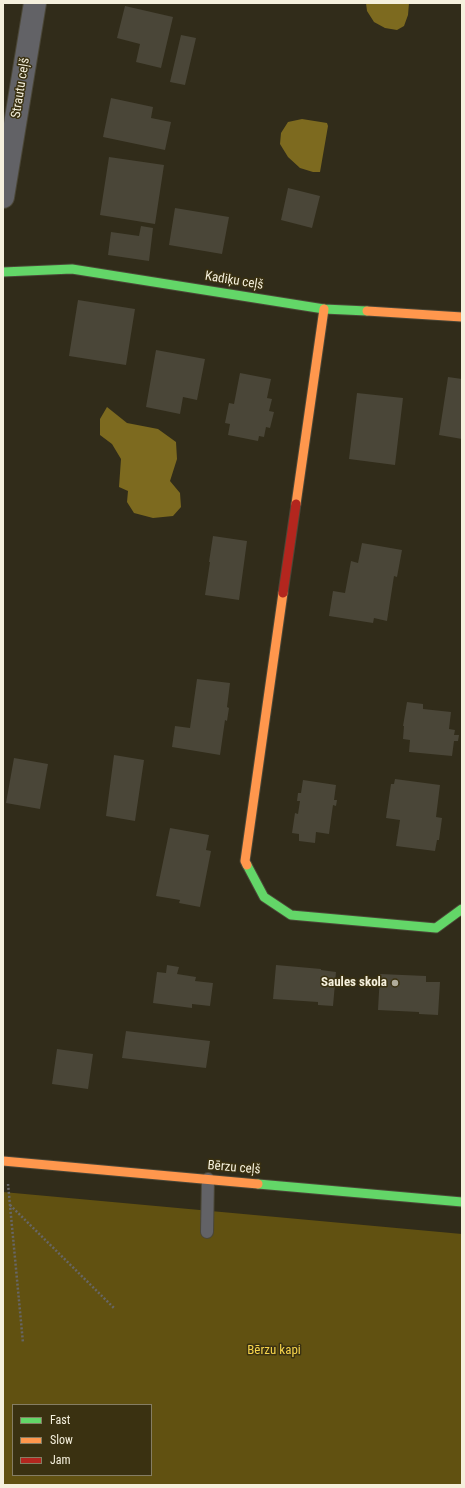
<!DOCTYPE html>
<meta charset="utf-8">
<style>
body{margin:0}
#map{position:relative;width:465px;height:1488px;overflow:hidden;background:#312c1a;font-family:"Roboto Condensed",sans-serif}
canvas{display:block}
.frame{position:absolute;inset:0;border:4px solid #f5f0dd;pointer-events:none}
.legend{position:absolute;left:12px;top:1404px;width:140px;height:72px;box-sizing:border-box;background:#3a3111;border:1px solid #857d63;margin:0;padding:5px 7px;list-style:none;font-size:12px;color:#f5f0dd}
.legend li{display:flex;align-items:center;gap:8px;height:20px}
.legend b{width:20px;border:1px solid #857d63}
</style>
<div id="map">
<canvas width="465" height="1488"></canvas>
<div class="frame"></div>
<ul class="legend">
<li><b style="height:5px;background:#63d668"></b>Fast</li>
<li><b style="height:5px;background:#ff974d"></b>Slow</li>
<li><b style="height:5px;background:#b3261e"></b>Jam</li>
</ul>
</div>
<script>
const c = document.querySelector('canvas').getContext('2d');
c.lineJoin = 'round';
function fill(path, color) { c.fillStyle = color; c.fill(path, 'evenodd'); }
const poly = rows => new Path2D(rows.map(r => 'M' + r).join(''));
function trace(path, color, width, dash) { c.strokeStyle = color; c.lineWidth = width; c.lineCap = dash ? 'butt' : 'round'; c.setLineDash(dash || []); c.stroke(path); }
function write(font, color, halo, rows, align = 'center') {
  c.font = font + ' "Roboto Condensed",sans-serif'; c.lineWidth = 3; c.setLineDash([]); c.textBaseline = 'middle'; c.strokeStyle = halo; c.fillStyle = color; for (const [text, x, y, turn = 0] of rows) {
    c.save(); c.translate(x, y); c.rotate((+turn || 0) * Math.PI / 180); c.textAlign = isNaN(turn) ? turn : align; if (halo) c.strokeText(text, 0, 0); c.fillText(text, 0, 0); c.restore();
  }
}
fill(poly([
 [3,1192,462,1234,462,1485,3,1485],
 [13,1405,151,1405,151,1475,13,1475]
]), '#615111');
fill(poly([
 [366,3,409,3,408,15,404,26,397,30,385,28,374,22,367,11],
 [302,119,327,123,328,126,320,172,313,172,300,168,288,157,280,144,281,133,288,122],
 [107,407,127,423,158,429,176,442,177,459,170,481,180,493,181,507,173,516,153,518,134,513,127,502,128,491,119,487,121,459,112,444,100,435,100,419]
]), '#7d6a1f');
fill(poly([
 [125,6,173,17,161,68,136,62,140,44,117,38],
 [181,35,196,38,185,85,170,82],
 [111,98,153,107,151,118,171,122,165,150,103,137],
 [109,157,164,165,155,224,100,215],
 [288,188,320,196,312,228,281,220],
 [175,208,229,217,222,254,169,245],
 [141,226,153,228,149,261,108,255,111,232,139,236],
 [78,300,135,309,126,365,69,356],
 [156,350,205,359,197,400,183,397,180,414,146,407],
 [240,373,271,379,267,398,272,399,269,411,274,412,270,428,266,427,264,437,259,436,258,441,228,435,230,424,225,423,229,403,234,404],
 [448,377,462,379,462,439,439,435],
 [357,393,403,398,395,465,349,459],
 [213,536,247,541,239,600,205,595,210,562,209,562],
 [362,543,402,550,397,577,394,576,387,621,374,618,373,623,329,616,333,591,345,593,351,561,358,563],
 [197,679,230,683,227,707,229,708,227,721,225,720,220,755,172,747,175,726,190,728],
 [407,702,423,704,423,709,451,712,449,729,455,730,454,735,459,735,458,741,454,741,452,756,409,752,410,740,403,739,404,726,403,726],
 [114,755,144,760,135,821,106,816],
 [14,758,48,764,40,809,6,803],
 [395,779,440,785,436,817,442,818,439,840,437,840,435,851,396,846,400,820,386,818,391,784,394,784],
 [303,780,336,785,334,800,337,800,336,806,333,805,329,834,316,832,315,843,299,841,299,834,292,833,295,813,298,814,300,801,297,801,298,793,301,793],
 [170,828,209,835,206,850,211,851,200,907,179,903,180,900,156,896],
 [167,965,179,967,177,974,196,977,195,981,213,983,210,1006,192,1004,192,1008,153,1003,157,972,166,973],
 [276,965,321,969,321,970,336,972,333,1006,318,1005,318,1002,273,999],
 [380,974,426,976,426,982,440,982,438,1015,419,1014,419,1012,378,1010],
 [126,1031,210,1041,206,1068,122,1058],
 [57,1049,93,1054,88,1089,52,1084]
]), '#4a4638');
const lane = poly([
 [207,1232,208,1179]
]);
const street = poly([
 [3,197,35,3]
]);
const fast = poly([
 [3,272,72,269,324,309,367,311],
 [247,865,264,897,291,915,436,928,462,909],
 [258,1184,462,1202]
]);
const slow = poly([
 [367,311,462,317],
 [296,504,324,309],
 [247,865,245,861,283,593],
 [3,1161,258,1184]
]);
const jam = poly([
 [283,593,296,504]
]);
trace(lane, '#4b4737', 14);
trace(street, '#4b4737', 24);
trace(fast, '#4b4737', 11);
trace(slow, '#4b4737', 11);
trace(jam, '#4b4737', 11);
trace(poly([
 [8,1184,23,1343],
 [10,1205,114,1308]
]), '#676666', 2.5, [2, 2]);
trace(lane, '#626266', 12);
trace(street, '#626266', 22);
trace(fast, '#63d668', 9);
trace(slow, '#ff974d', 9);
trace(jam, '#b3261e', 9);
for (const [x, y, r, color] of [
 [395,983,4,"#b0ab99"]
]) { const dot = new Path2D(); dot.arc(x, y, r, 0, 2 * Math.PI); c.fillStyle = color; c.fill(dot); trace(dot, '#3a3111', 1.5); }
write('13px', '#f5f0dd', '#3a3111', [
 ["Strautu ceļš",21,88,-81],
 ["Kadiķu ceļš",234,281,9],
 ["Bērzu ceļš",234,1168,5]
]);
write('bold 13px', '#f5f0dd', '#3a3111', [
 ["Saules skola",387,983]
], 'right');
write('13px', '#f7d44b', '#3a3111', [
 ["Bērzu kapi",274,1351]
]);
</script>
